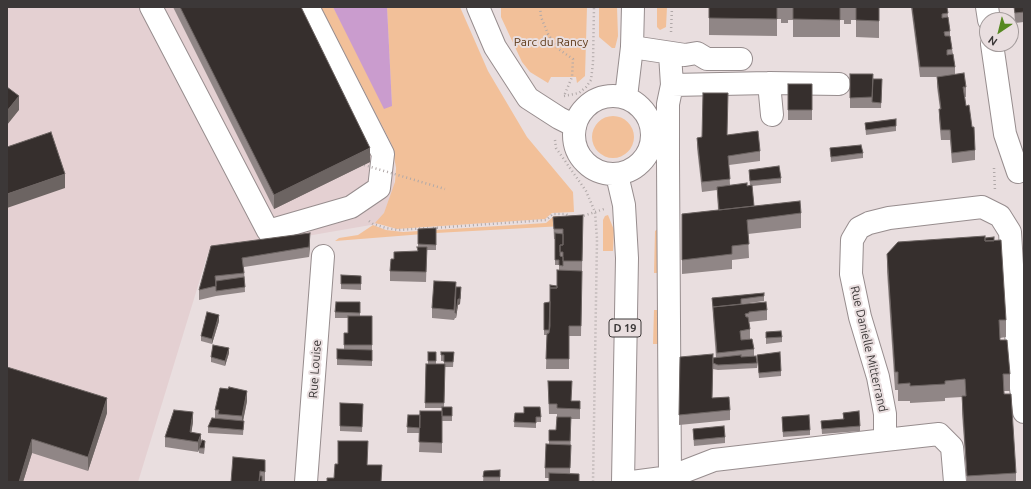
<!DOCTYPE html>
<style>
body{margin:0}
#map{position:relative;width:1031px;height:489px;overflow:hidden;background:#e9dedf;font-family:Ubuntu,sans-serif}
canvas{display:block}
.frame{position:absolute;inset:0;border:8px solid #3c3838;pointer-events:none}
.north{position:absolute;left:979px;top:12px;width:40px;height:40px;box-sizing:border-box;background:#e9dedf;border:1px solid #a49c9c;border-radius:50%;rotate:215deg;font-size:11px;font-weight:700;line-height:16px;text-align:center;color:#3c3838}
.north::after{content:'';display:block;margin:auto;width:14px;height:18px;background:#568920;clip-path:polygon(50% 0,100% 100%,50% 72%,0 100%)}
</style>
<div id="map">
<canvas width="1031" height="489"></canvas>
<div class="frame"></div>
<div class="north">N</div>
</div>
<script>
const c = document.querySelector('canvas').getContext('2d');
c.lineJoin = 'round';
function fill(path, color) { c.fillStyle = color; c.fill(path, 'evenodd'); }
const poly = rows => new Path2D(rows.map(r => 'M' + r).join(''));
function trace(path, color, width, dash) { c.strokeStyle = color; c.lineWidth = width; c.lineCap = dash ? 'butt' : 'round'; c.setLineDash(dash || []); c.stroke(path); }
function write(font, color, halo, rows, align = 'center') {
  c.font = font + ' Ubuntu,sans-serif'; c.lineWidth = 4; c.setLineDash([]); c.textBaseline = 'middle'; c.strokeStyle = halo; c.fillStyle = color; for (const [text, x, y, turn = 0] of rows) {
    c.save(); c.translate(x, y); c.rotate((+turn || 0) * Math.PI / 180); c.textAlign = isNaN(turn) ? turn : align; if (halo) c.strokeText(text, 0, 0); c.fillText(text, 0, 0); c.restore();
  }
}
fill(poly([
 [7,7,396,7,394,221,208,253,138,482,7,482]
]), '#e4d0d2');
fill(poly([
 [321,7,333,7,346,31,392,106,387,7,460,7,488,71,527,137,573,192,574,212,552,213,545,219,397,229,375,223,384,213,395,182,396,168,392,145],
 [501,7,587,7,585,76,577,83,576,77,551,77,548,83,530,72,522,62,501,17],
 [599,7,617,7,618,36,615,48,612,48,599,37],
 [657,7,667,7,666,27,660,30,657,27],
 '592 137a21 21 0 1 1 42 0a21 21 0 1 1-42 0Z',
 [608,215,614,230,613,251,603,251,603,220,605,216],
 [554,216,560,216,560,223,563,226,436,233,335,241,339,238,358,235,373,225,386,230,403,232,546,223],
 [664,224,663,273,654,273,655,231],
 [654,310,663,310,663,344,653,344]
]), '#f2c099');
fill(poly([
 [333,7,387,7,392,106,384,109]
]), '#ca9cce');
const minor = poly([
 [151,7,268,231,351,207,379,188,383,154,308,7],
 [478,7,495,47,528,98,559,118,575,126],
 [987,7,989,20],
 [992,44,1005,134,1018,172],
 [632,47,685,55,697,53,707,59,741,59],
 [769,83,772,115],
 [672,85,769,83,839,84],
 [885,440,939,434,952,447,955,482],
 [306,482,323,256],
 [632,482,670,477,714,460,885,440,885,414,878,377,860,317,851,274,852,240,859,228,869,223,889,218,982,207,1000,216,1010,232,1018,364,1024,412],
 [670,482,668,161,668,104,672,85,670,54]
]);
const major = poly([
 '574 135a39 39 0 1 1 78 0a39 39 0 1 1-78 0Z',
 [626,97,632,47,633,7],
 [617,175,624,205,627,258,623,482]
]);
trace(minor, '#978d8e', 24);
trace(major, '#978d8e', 24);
trace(poly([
 [540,7,541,17,548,34,557,48,573,59,572,77,564,96],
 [671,32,672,7],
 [564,96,579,93,586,87,591,80,593,63,594,7],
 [555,140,556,148,586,191,595,212,597,239,593,482],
 [994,168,995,191],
 [580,217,604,209],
 [369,221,373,224,386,228,398,230,428,228],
 [433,228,546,220,553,214,566,214,570,217],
 [1023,482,1024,480]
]), '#b0a8a8', 2.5, [1, 3]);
trace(minor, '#fff', 22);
trace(major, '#fff', 22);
trace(poly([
 [364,165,445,189]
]), '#b0a8a8', 2.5, [1, 3]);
fill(poly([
 [173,7,301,7,370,162,274,209],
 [709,7,879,7,879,38,856,37,856,20,851,20,851,24,844,24,844,20,840,20,840,37,793,37,793,20,788,20,788,23,781,23,781,19,777,19,777,36,709,35],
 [911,7,947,7,948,17,950,31,950,36,955,67,955,74,966,87,966,97,965,97,966,106,972,127,975,150,975,160,952,163,950,140,941,140,939,119,939,109,940,109,937,87,937,77,920,77],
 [1014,7,1024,7,1024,22,1015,23],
 [850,74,873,79,882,79,881,108,850,108],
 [788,84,812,84,812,120,788,120],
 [896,119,896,131,866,135,865,123],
 [728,135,760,151,760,161,729,165,730,185,750,186,749,170,781,178,781,183,752,186,754,206,801,213,801,228,748,234,749,258,732,260,732,269,682,274,682,214,718,210,717,190,702,192,697,148,697,138],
 [830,148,863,153,863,158,831,162],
 [583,215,582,271,576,271,582,271,581,336,569,336,569,369,546,369,547,335,544,335,544,303,550,302,557,286,559,270,559,265,555,265,555,239,554,239,553,217],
 [436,228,436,250,427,250,426,282,390,281,390,271,394,259,418,251,418,229],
 [985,238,1006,320,1006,337,1000,338,1000,340,1010,374,1010,391,1004,391,1016,473,1016,482,967,482,962,414,962,397,945,398,945,401,910,403,910,401,898,401,898,390,895,390,887,272,887,254],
 [310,243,309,257,244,267,245,292,216,296,199,300,199,290,211,246],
 [341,275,361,276,361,290,341,289],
 [456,287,461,292,460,304,458,305,456,318,455,318,454,320,432,318,432,308],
 [764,293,764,301,742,304,767,310,767,320,749,322,750,329,750,339,754,349,754,357,757,363,757,368,718,370,713,369,712,398,730,410,730,420,679,425,680,357,716,358,713,317,712,298],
 [360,302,360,316,372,316,372,366,337,365,337,349,344,350,344,333,348,333,348,318,335,318,335,312],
 [219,321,212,344,201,341,201,336],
 [766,332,782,337,782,342,766,344],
 [428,352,436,352,436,364,444,364,444,361,441,361,441,352,454,352,453,367,445,367,444,407,452,407,452,421,442,421,442,453,419,452,420,433,407,433,408,415,420,415,442,411,442,408,425,408,426,364,428,364],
 [229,353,225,366,211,362,211,357],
 [757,355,781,371,781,376,759,378],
 [7,367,107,413,88,471,32,453,23,482,7,482],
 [548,381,571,401,580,401,580,419,571,419,570,473,549,478,545,478,545,468,549,444,549,430,556,430,557,417,557,414,549,414],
 [247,401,243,421,244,421,243,435,208,433,208,427,215,419,215,410],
 [340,403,363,404,362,432,340,431],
 [515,413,541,417,541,422,536,422,536,428,514,427],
 [843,413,860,426,860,431,822,434,821,421,843,419],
 [782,417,810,430,810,435,783,437],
 [193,422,191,432,201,443,205,446,204,454,199,453,199,449,198,452,165,447,165,437],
 [693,429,725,437,725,443,694,446],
 [265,460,265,482,231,482],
 [500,470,500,482,483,482,484,471]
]), '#908686');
fill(poly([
 [19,96,19,110,7,125,7,111],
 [370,148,370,162,274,209,274,195],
 [65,174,65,188,7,208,7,194],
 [310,233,310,243,309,257,309,247],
 [461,287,460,304,458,305,456,318,456,313],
 [219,315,219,321,212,344,212,339],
 [229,348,229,353,225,366,225,361],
 [247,391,247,401,242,426,242,416],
 [107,398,107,413,88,471,88,457],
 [193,412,193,422,190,442,190,432],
 [201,434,201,444,198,452,198,442],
 [32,439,32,453,23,482,19,482]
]), '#6c6462');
const building = poly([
 [180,7,301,7,370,148,274,195,180,7],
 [709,7,777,7,777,19,709,18,709,7],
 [793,7,840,7,840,20,793,19,793,7],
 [856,7,879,7,879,21,856,20,856,7],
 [912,7,947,7,948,13,942,14,942,18,948,17,950,31,944,32,945,36,950,36,952,49,947,50,947,55,953,54,955,67,920,67,912,7],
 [1014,7,1024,7,1024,12,1015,13,1014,7],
 [964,73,966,87,963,87,966,106,969,105,972,127,974,127,975,150,952,153,950,130,941,130,939,109,941,109,937,77,964,73],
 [850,74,873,74,872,97,850,98,850,74],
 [873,79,882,79,881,103,872,102,873,79],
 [788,84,812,84,812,110,788,110,788,84],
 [7,87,19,96,7,111,7,87],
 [703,93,728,93,727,135,758,131,760,151,728,156,730,179,702,182,697,138,702,137,703,93],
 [896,119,896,126,866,130,865,123,896,119],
 [51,132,65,174,7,194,7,147,51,132],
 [861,145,863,153,831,157,830,148,861,145],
 [779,166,781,178,750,181,749,170,779,166],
 [747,183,747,186,752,185,754,206,719,210,717,187,747,183],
 [800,201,801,213,747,220,749,244,732,246,732,254,682,260,682,214,800,201],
 [583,215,582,261,563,261,563,252,560,252,560,245,563,245,563,229,554,229,553,217,583,215],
 [436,228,436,245,418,244,418,229,436,228],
 [310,233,309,247,242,258,244,273,215,276,216,286,199,290,211,246,310,233],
 [555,233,563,234,563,245,560,245,560,256,563,257,563,266,559,265,559,260,555,260,555,233],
 [985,236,985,241,1001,240,1006,320,999,320,1000,340,1007,340,1010,374,1003,374,1004,394,1011,394,1016,473,967,476,962,396,966,396,965,379,945,381,945,384,910,386,910,383,898,384,898,372,895,372,887,254,898,242,985,236],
 [994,237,994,241,985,241,985,238,994,237],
 [417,247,427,247,426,272,390,271,391,259,394,259,394,252,418,251,417,247],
 [557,270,582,271,581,326,569,326,569,359,546,359,547,334,549,333,550,326,550,288,557,288,557,270],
 [341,275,361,276,361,284,341,284,341,275],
 [244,277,245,287,216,291,216,281,244,277],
 [434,281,456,282,454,310,432,308,434,281],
 [550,285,557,286,557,288,550,288,550,285],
 [456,287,461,287,460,299,458,299,456,313,455,313,456,287],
 [764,293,764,296,741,299,741,304,713,307,712,298,764,293],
 [336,302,360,302,360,313,335,312,336,302],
 [550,302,549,330,544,330,544,303,550,302],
 [766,302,767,310,749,312,749,313,745,314,746,317,748,317,750,329,740,331,741,340,752,339,754,349,717,353,713,307,766,302],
 [207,312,219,315,212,339,201,336,207,312],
 [348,316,372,316,372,345,344,345,344,333,348,333,348,316],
 [781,331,782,337,766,338,766,332,781,331],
 [213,345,229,348,225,361,211,357,213,345],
 [337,349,372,350,372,361,337,359,337,349],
 [428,352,436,352,436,361,428,361,428,352],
 [441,352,454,352,453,362,444,362,444,355,441,355,441,352],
 [780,352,781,371,759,373,757,355,780,352],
 [713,354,712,398,729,397,730,410,679,415,680,357,713,354],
 [741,355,741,357,756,356,757,363,718,365,713,363,713,358,741,355],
 [426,364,445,364,444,403,425,403,426,364],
 [7,367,107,398,88,457,32,439,19,482,7,482,7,367],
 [548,381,572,381,571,401,580,401,580,409,557,408,557,404,549,404,548,381],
 [229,387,247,391,242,416,218,414,219,410,215,410,220,388,228,389,229,387],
 [340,403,363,404,362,427,340,426,340,403],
 [442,407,452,407,452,416,442,416,442,407],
 [524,407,540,407,541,417,536,417,536,423,514,422,515,413,524,413,524,407],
 [174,410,193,412,190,432,201,434,198,442,165,437,174,410],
 [420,411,442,411,442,443,419,442,420,411],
 [859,411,860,426,822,429,821,421,844,419,843,413,859,411],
 [408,415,420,415,420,428,407,427,408,415],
 [809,415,810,430,783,432,782,417,809,415],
 [557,417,571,417,570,441,549,441,549,430,556,430,557,417],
 [212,418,244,421,243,430,208,427,212,418],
 [724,426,725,437,694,440,693,429,724,426],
 [202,440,205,441,204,448,199,448,202,440],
 [338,441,368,441,367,465,382,465,381,482,327,482,327,478,334,478,335,464,338,464,338,441],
 [546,444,571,445,570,468,545,468,546,444],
 [233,457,265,460,265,472,260,471,259,482,231,482,233,457],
 [500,470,500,477,483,477,484,471,500,470],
 [549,473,579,474,579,482,549,482,549,473],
 [260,476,262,476,262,482,259,482,260,476]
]);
fill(building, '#362f2d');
trace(building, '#6c6462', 1);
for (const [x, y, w] of [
 [625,328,32]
]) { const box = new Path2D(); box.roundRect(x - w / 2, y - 9, w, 18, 3); c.fillStyle = '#e9dedf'; c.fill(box); trace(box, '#3c3838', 1); }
write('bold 11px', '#3c3838', null, [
 ["D 19",625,328]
]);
write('12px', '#5e3a19', '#e9dedf', [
 ["Parc du Rancy",551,42]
]);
write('12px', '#3c3838', '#e9dedf', [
 ["Rue Danielle Mitterrand",869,349,77],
 ["Rue Louise",315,369,-86]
]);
</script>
